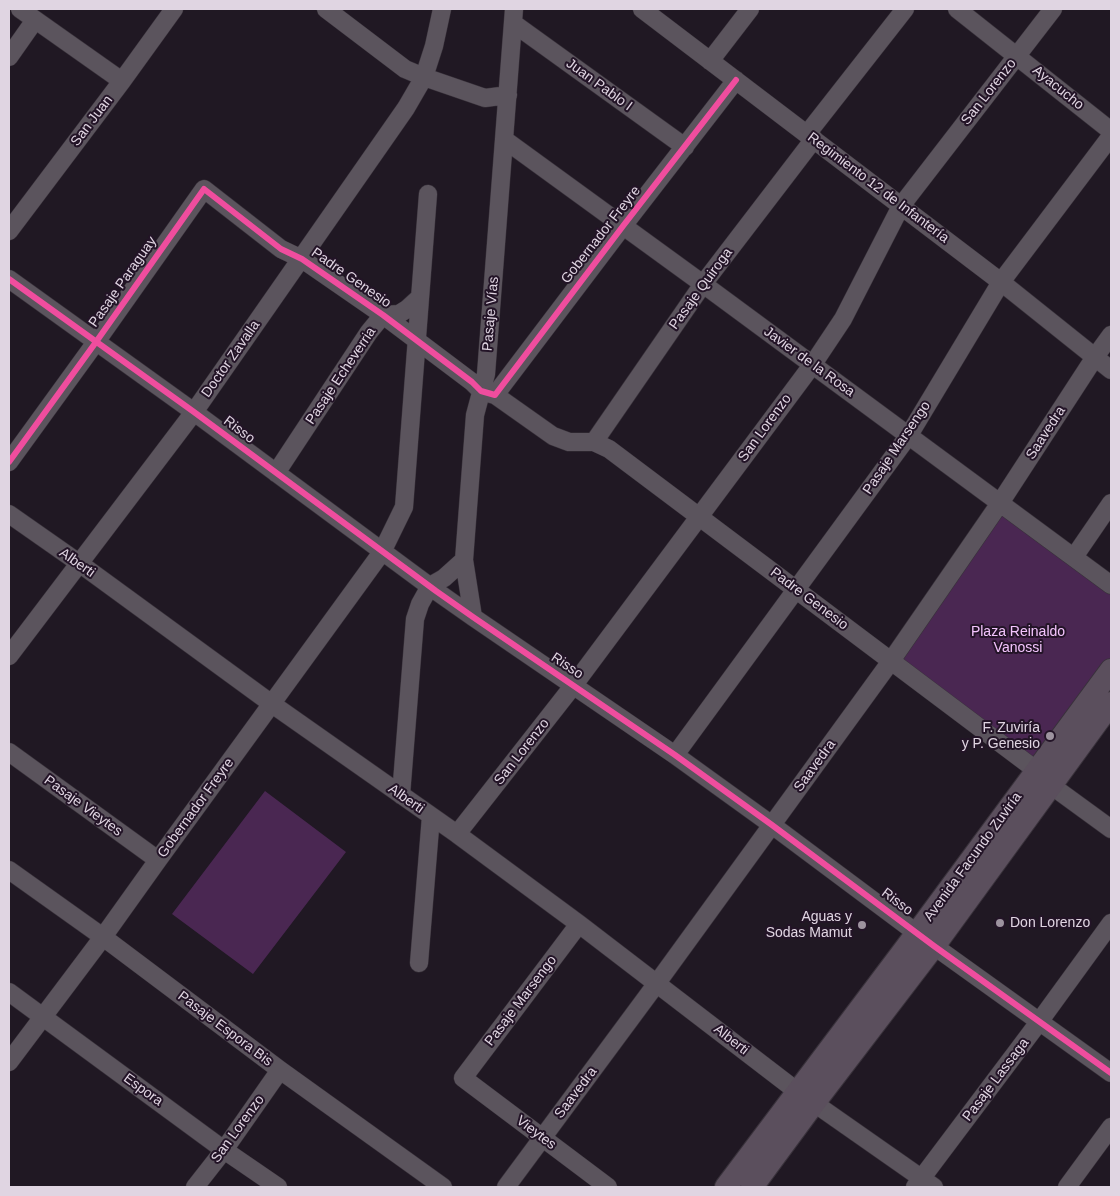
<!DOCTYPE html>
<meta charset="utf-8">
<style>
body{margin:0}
#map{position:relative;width:1120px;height:1196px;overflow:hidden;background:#201823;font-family:Helvetica,sans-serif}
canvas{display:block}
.frame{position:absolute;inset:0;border:10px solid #e0d5e2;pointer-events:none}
</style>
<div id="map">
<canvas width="1120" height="1196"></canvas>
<div class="frame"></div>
</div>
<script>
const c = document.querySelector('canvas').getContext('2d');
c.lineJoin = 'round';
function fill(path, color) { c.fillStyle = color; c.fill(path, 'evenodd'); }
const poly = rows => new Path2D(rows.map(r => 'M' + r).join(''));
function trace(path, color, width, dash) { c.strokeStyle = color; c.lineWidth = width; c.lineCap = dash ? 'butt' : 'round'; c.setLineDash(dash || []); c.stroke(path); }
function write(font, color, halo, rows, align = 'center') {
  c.font = font + ' Helvetica,sans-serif'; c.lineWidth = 4; c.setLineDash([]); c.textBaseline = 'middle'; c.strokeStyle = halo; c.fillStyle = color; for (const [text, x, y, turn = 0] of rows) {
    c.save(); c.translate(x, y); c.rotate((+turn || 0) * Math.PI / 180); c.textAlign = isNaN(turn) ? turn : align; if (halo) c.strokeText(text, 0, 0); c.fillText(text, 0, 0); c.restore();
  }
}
fill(poly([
 [1001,506,1111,588,1111,665,1036,768,893,661],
 [265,791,346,852,253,974,172,914]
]), '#4a2752');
const minor = poly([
 [20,9,122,81],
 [326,9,405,69,424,77,485,98,508,95],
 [642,9,1001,282,1111,370],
 [957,9,1111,131],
 [513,23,685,147],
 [9,57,35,20],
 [710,61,750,9],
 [807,134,905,9],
 [505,140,703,284,1111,585],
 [9,231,122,81,174,9],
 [9,279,194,412,436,591,473,617,675,755,772,825,934,946,1111,1073],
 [495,395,553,436,569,442,594,442,609,449,1036,770,1052,786,1111,829],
 [594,442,703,284,814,139],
 [9,462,96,342,204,189,281,249,302,259,383,315,472,382,481,391,495,395,623,226,736,80],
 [276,473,369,332,383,315,399,314,407,309,420,297],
 [9,514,79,563,272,704,457,834,579,924,798,1092],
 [1074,557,1111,503],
 [473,617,464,560,475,415,486,374,514,9],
 [9,656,194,412,406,108,424,77,434,46,442,9],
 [9,752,158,860],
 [675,755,909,435,1001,282,1111,136],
 [401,795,415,619,420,604,430,586,444,578,464,560],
 [457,834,573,686,813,364,843,319,901,206,1053,9],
 [9,870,103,937,280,1070,443,1187],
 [579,924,463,1078,608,1187],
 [419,963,431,816],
 [9,992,224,1150,278,1187],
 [9,1062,103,937,158,860,382,552,404,507,428,194],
 [814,1103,934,1187],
 [195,1187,224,1150,280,1070],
 [506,1187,657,983,891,661,1000,503,1095,357,1111,335],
 [915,1187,1039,1022,1111,923],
 [1067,1187,1111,1127]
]);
const major = poly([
 [726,1187,917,933,1111,670],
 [752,1187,814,1103,934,946,1111,703]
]);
trace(minor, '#39323b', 19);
trace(major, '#39323b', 24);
trace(minor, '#5b545d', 18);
trace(major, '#5b4f5d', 22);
trace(poly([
 [9,279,194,412,436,591,473,617,675,755,772,825,934,946,1111,1073],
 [9,462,96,342,204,189,281,249,302,259,383,315,472,382,481,391,495,395,623,226,736,80]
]), '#ef4d9e', 6);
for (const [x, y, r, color] of [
 [1050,736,5,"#9d939f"],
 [1000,923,5,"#9d939f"],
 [862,925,5,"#9d939f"]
]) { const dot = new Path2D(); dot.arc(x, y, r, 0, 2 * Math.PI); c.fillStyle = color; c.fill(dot); trace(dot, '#231427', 2); }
write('14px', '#e0d5e2', '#231427', [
 ["Juan Pablo I",599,85,36],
 ["Ayacucho",1058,88,39],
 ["San Lorenzo",989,92,-52],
 ["San Juan",92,121,-53],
 ["Regimiento 12 de Infantería",878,188,37],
 ["Gobernador Freyre",601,235,-52],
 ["Padre Genesio",351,278,35],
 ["Pasaje Paraguay",123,282,-55],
 ["Pasaje Quiroga",701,289,-54],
 ["Pasaje Vías",491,314,-85],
 ["Doctor Zavalla",231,359,-55],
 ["Javier de la Rosa",809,362,36],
 ["Pasaje Echeverria",341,376,-56],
 ["San Lorenzo",765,428,-54],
 ["Risso",239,430,37],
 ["Saavedra",1046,433,-57],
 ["Pasaje Marsengo",897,448,-56],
 ["Alberti",77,563,35],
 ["Padre Genesio",809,599,37],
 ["Risso",567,666,34],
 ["San Lorenzo",522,752,-52],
 ["Saavedra",815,766,-54],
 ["Alberti",406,799,35],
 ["Pasaje Vieytes",83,806,36],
 ["Gobernador Freyre",196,808,-54],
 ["Avenida Facundo Zuviría",973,857,-54],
 ["Risso",897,902,37],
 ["Pasaje Marsengo",521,1001,-53],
 ["Pasaje Espora Bis",225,1029,37],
 ["Alberti",731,1040,38],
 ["Pasaje Lassaga",996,1080,-53],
 ["Espora",143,1090,36],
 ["Saavedra",576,1093,-53],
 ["San Lorenzo",238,1129,-54],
 ["Vieytes",536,1133,37]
]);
write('14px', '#f3c4fd', '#231427', [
 ["Plaza Reinaldo",1018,632],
 ["Vanossi",1018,648]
]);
write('14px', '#e0d5e2', '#231427', [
 ["F. Zuviría",1040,728],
 ["y P. Genesio",1040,744],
 ["Aguas y",852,917],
 ["Sodas Mamut",852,933],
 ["Don Lorenzo",1010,923,"left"]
], 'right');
</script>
